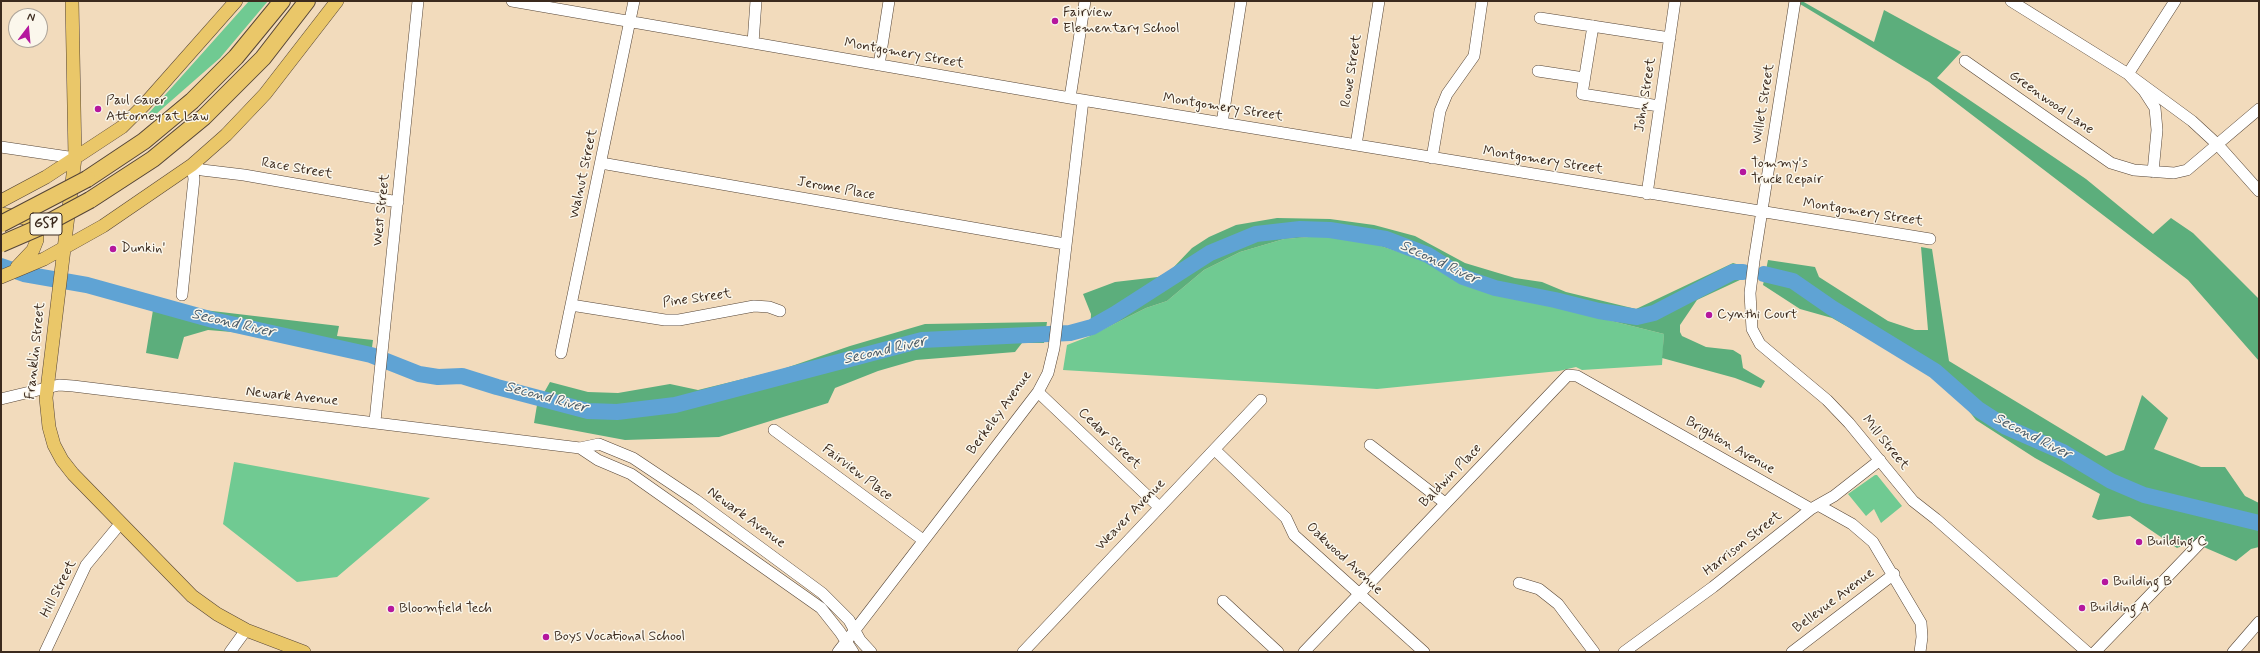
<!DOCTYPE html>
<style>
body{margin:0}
#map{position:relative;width:2260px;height:653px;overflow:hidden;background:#f2dbbc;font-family:Mynerve,sans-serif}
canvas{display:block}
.frame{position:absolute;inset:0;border:2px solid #3b2a1e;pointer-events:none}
.north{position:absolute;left:8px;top:8px;width:40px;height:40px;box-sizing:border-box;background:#fbf7ec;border:1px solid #aea59a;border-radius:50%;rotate:16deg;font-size:11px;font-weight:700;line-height:16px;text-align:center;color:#3b2a1e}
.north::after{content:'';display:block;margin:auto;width:14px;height:18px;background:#b5179e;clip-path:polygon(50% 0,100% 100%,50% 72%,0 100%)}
</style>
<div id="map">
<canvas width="2260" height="653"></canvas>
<div class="frame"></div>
<div class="north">N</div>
</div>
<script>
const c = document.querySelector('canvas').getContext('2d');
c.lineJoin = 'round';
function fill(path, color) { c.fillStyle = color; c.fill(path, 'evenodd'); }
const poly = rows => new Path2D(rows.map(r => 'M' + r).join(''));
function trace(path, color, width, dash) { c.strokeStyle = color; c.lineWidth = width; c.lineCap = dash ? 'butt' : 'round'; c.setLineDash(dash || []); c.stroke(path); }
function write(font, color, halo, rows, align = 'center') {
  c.font = font + ' Mynerve,sans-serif'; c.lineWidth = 3; c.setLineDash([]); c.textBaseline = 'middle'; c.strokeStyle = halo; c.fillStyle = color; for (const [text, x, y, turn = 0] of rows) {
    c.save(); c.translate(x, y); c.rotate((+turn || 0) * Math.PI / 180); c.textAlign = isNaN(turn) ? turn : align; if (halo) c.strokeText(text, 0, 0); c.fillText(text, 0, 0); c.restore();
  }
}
fill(poly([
 [249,1,268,1,220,58,155,115,148,114],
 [1321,236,1365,241,1430,262,1459,283,1664,334,1662,365,1582,370,1576,367,1559,371,1377,389,1063,370,1067,345,1090,336,1146,308,1167,301,1204,270,1240,252,1284,239],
 [234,462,430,498,337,577,297,582,223,524],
 [1875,475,1877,475,1902,506,1881,523,1874,509,1866,516,1848,494]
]), '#70ca92');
fill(poly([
 [1795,1,1802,1,1874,42,1884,10,1961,52,1937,78,2086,179,2153,234,2171,218,2193,233,2259,299,2259,361,2188,280,1929,82],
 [1277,218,1330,219,1374,225,1415,236,1465,263,1515,278,1542,282,1566,292,1636,309,1733,263,1743,266,1742,279,1697,300,1680,325,1680,332,1682,336,1706,347,1733,350,1741,355,1743,368,1765,381,1761,388,1735,378,1662,358,1664,334,1459,283,1430,262,1365,241,1321,236,1284,239,1240,252,1204,270,1167,301,1146,308,1090,336,1091,314,1083,294,1115,282,1158,277,1171,270,1192,248,1209,237,1236,225],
 [1921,247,1932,249,1949,361,2106,456,2124,450,2142,395,2168,418,2154,449,2201,467,2225,467,2245,496,2259,503,2259,547,2251,549,2236,561,2192,542,2177,548,2130,516,2098,520,2092,517,2100,494,2035,458,1976,420,1961,401,1923,371,1889,350,1832,318,1800,309,1763,285,1768,260,1815,267,1819,277,1888,321,1915,330,1928,330],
 [153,310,204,310,339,326,337,336,373,340,371,355,291,337,208,330,184,337,178,359,146,353],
 [1047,322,1044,343,1022,343,1015,352,916,360,878,371,835,388,828,403,719,437,625,440,534,423,537,405,550,382,588,392,618,393,670,384,698,390,780,370,850,346,925,324]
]), '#5cae7c');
trace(poly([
 [1,266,24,274,87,285,213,320,371,355,419,374,438,377,462,376,497,387,588,411,617,412,675,405,922,340,1070,333,1092,327,1115,314,1210,253,1256,234,1300,229,1330,230,1386,239,1428,255,1463,277,1495,288,1555,300,1599,311,1637,317,1654,313,1733,272,1743,272],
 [1764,274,1793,281,1832,308,1935,371,1978,409,2006,427,2063,452,2111,481,2144,495,2259,523]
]), '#5fa3d4', 16);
const minor = poly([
 [512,1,1070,98,1930,239],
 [1795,1,1754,261,1750,293,1752,329,1760,344,1827,400,1849,423,1913,501,1936,519,2087,652],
 [2011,1,2128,74,2144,91,2155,108,2157,130,2153,172],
 [2175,1,2128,74,2192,121,2218,145,2259,191],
 [1540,18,1670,38],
 [1593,26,1582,94,1659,106],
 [753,43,756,1],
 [1965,61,2111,163,2134,170,2174,173,2187,170,2259,109],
 [879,65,889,1],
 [1538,71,1584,78],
 [1070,98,1085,1],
 [1222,123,1241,1],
 [1356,145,1379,1],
 [1,147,75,158],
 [1432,158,1440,111,1447,94,1474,56,1482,1],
 [601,163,1065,244],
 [192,165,202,170,244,175,398,202],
 [1647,194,1675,1],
 [182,295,194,179,192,165],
 [571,305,665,320,679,320,754,306,769,307,780,311],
 [561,353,634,1],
 [1038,392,1159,507],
 [1,399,59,385,73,386,580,448,599,444,633,458,696,500,822,593,849,620,860,640,871,652],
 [375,421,418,1],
 [774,430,923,540],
 [1370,445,1445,503],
 [580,448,598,460,631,474,821,608,840,632,853,652],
 [1215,450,1286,518,1294,535,1424,652],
 [1818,505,1852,524,1873,542,1921,623,1922,637,1920,652],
 [1519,583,1539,589,1558,604,1594,652],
 [1223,601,1278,652],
 [45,652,86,565,120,524],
 [230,652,246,630],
 [838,652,1038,392,1048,373,1054,348,1083,100],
 [1023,652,1261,400],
 [1304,652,1568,375,1577,376,1811,509],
 [1624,652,1713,587,1811,509,1834,496,1880,460],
 [1792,652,1894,574],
 [2095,652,2200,543],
 [2233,652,2259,622]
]);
const major = poly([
 [72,1,75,158,46,398,49,427,54,445,62,460,73,474,192,596,217,614,246,630,304,652],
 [1,201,46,177,122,127,144,105,236,1],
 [1,214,25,218,32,223,37,230,37,240,33,250,17,267],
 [1,277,44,259,103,226,192,165,226,135,265,94,337,1]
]);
const highway = poly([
 [87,179,144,141,192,101,236,57,282,1],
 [90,200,153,159,204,117,263,58,307,1]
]);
trace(minor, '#564536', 12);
trace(major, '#564536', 14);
trace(highway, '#564536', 18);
trace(minor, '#fff', 11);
trace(major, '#eac769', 13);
trace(highway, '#eac769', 16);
const highwayBridge = poly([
 [1,224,87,179],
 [1,244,38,228,90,200]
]);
trace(highwayBridge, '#564536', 18, []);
trace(highwayBridge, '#eac769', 16);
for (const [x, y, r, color] of [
 [1055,21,4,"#b5179e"],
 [98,109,4,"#b5179e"],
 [1743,172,4,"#b5179e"],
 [113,249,4,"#b5179e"],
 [1709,315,4,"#b5179e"],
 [2139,542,4,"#b5179e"],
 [2105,582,4,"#b5179e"],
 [2082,608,4,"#b5179e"],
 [391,609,4,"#b5179e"],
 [546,637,4,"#b5179e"]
]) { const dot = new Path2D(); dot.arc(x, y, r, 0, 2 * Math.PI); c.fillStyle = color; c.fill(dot); trace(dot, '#fbf7ec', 1.5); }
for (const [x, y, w] of [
 [46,224,32]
]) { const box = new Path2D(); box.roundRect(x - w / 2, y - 11, w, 22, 3); c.fillStyle = '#fbf7ec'; c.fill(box); trace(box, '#3b2a1e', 1); }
write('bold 13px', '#3b2a1e', null, [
 ["GSP",46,224]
]);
write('14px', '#3b2a1e', '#fbf7ec', [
 ["Fairview",1063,13],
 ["Elementary School",1063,29],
 ["Paul Gauer",106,101],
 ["Attorney at Law",106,117],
 ["Tommy's",1751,164],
 ["Truck Repair",1751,180],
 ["Dunkin'",121,249],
 ["Cynthi Court",1717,315],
 ["Building C",2147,542],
 ["Building B",2113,582],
 ["Building A",2090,608],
 ["Bloomfield Tech",399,609],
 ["Boys Vocational School",554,637]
], 'left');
write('14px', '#3b2a1e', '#fbf7ec', [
 ["Montgomery Street",904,54,10],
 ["Rowe Street",1352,71,-81],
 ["John Street",1646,95,-81],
 ["Greenwood Lane",2051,103,35],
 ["Willet Street",1764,104,-81],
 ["Montgomery Street",1223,108,9],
 ["Montgomery Street",1543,161,9],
 ["Race Street",297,169,10],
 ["Walnut Street",584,174,-78],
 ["Jerome Place",836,189,10],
 ["West Street",382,210,-84],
 ["Montgomery Street",1863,213,9],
 ["Pine Street",697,299,-8],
 ["Franklin Street",36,351,-84],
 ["Newark Avenue",292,397,6],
 ["Berkeley Avenue",1000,413,-54],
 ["Cedar Street",1109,439,44],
 ["Mill Street",1885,443,51],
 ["Brighton Avenue",1730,446,30],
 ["Fairview Place",857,473,37],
 ["Baldwin Place",1451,476,-46],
 ["Weaver Avenue",1131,515,-46],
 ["Newark Avenue",746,518,36],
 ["Harrison Street",1743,544,-38],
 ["Oakwood Avenue",1344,559,43],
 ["Hill Street",59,589,-63],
 ["Bellevue Avenue",1834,601,-37]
]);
write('italic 15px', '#495a67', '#fbf7ec', [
 ["Second River",1439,263,25],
 ["Second River",233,324,13],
 ["Second River",885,351,-13],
 ["Second River",546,398,15],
 ["Second River",2032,437,27]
]);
</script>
